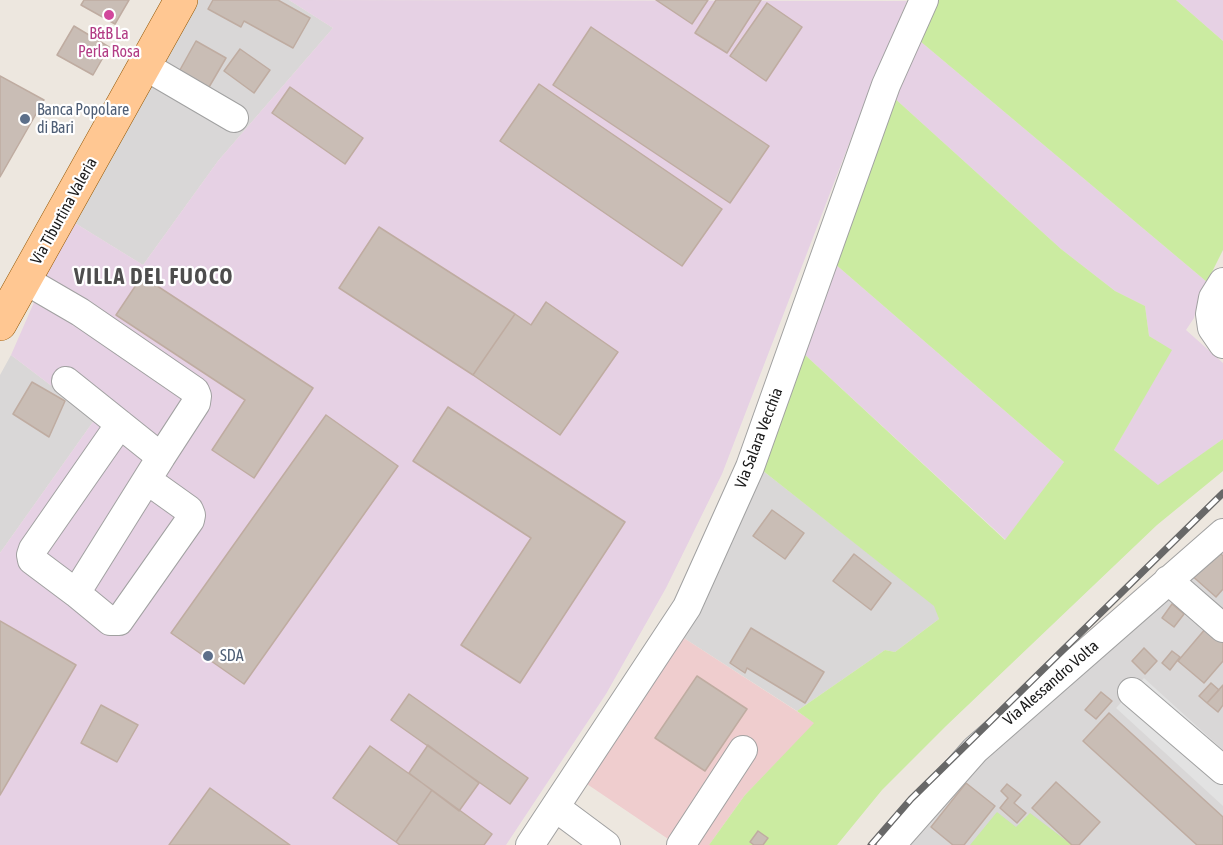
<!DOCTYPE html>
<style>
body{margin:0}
canvas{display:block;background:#ede7df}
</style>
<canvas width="1223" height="845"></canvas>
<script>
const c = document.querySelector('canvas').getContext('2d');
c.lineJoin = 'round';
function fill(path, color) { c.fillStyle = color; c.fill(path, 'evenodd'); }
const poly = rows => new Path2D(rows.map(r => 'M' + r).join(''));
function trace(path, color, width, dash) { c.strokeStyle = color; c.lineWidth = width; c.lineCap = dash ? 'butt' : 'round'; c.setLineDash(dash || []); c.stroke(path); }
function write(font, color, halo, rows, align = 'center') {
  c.font = font + ' "Asap Condensed",sans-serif'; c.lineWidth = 4.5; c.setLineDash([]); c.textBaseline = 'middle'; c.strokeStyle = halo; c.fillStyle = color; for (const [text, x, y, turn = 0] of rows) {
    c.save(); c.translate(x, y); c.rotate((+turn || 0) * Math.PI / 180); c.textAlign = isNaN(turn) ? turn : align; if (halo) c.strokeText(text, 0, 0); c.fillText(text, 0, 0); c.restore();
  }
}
fill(poly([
 [195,0,289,0,333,28,218,161,143,265,70,220],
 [11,355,95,419,0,553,0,375],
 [762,470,935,606,939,619,895,652,885,650,797,711,676,633],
 [1223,531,1223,845,882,845]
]), '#d9d7d7');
fill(poly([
 [676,633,815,723,745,795,709,845,677,845,581,780]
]), '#efcdce');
fill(poly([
 [289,0,907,1,862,110,722,474,666,588,606,694,506,845,0,845,0,553,95,419,11,355,70,220,143,265,218,161,333,28],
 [1176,0,1223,0,1223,41],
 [920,41,1207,282,1200,293,1194,318,1186,330,1223,363,1223,439,1158,486,1114,450,1171,350,1149,336,1145,306,1115,291,1061,249,892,96],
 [834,263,1064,462,1006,540,803,353]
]), '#e6d1e4');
fill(poly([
 [939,0,1176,0,1223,41,1223,250,1207,282,920,41],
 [892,96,1061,249,1115,291,1145,306,1149,336,1172,350,1114,450,1158,485,1223,439,1223,471,1157,525,946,726,882,790,837,845,709,845,745,795,814,723,797,711,885,650,895,652,939,619,934,606,762,470,803,353,1005,540,1064,462,834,263],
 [997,812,1016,827,1030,813,1072,845,970,845]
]), '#cbeba1');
fill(poly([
 [1144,678,1223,750,1223,806,1116,708]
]), '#e2e2e2');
const building = poly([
 [84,0,129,0,115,24,81,5,84,0],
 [213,0,278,0,310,18,293,48,244,21,241,27,208,9,213,0],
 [656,0,708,0,692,24,656,0],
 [716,0,761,0,727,53,695,33,716,0],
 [767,3,802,27,766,81,730,56,767,3],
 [74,26,109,47,93,75,57,55,74,26],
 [591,27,769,146,730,203,553,85,591,27],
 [196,41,226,58,205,94,176,77,196,41],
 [240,49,270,70,254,93,224,71,240,49],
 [0,76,44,100,0,177,0,76],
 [539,84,722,209,682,266,500,141,539,84],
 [290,87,363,138,345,164,272,113,290,87],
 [379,227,515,314,473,375,339,288,379,227],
 [142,276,313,388,254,478,212,450,245,400,116,315,142,276],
 [546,302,618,352,560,435,473,375,515,314,531,325,546,302],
 [32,382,65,401,49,437,13,414,32,382],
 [448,407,625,522,520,683,461,645,531,538,413,461,448,407],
 [326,415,398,466,244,684,171,633,326,415],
 [772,510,804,533,785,559,753,536,772,510],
 [1215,548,1223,556,1223,589,1216,597,1190,574,1215,548],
 [854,554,891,583,871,610,833,581,854,554],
 [1172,604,1184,614,1174,627,1162,618,1172,604],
 [0,621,76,665,0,795,0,621],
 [751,628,824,672,805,703,747,668,745,673,730,663,751,628],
 [1206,628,1223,642,1223,661,1204,683,1178,661,1206,628],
 [1144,648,1157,661,1145,674,1132,661,1144,648],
 [1172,651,1180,657,1170,670,1162,663,1172,651],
 [697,676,747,709,705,771,655,738,697,676],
 [1211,683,1219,690,1207,703,1199,696,1211,683],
 [1223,685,1223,705,1218,712,1207,703,1223,685],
 [1101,692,1112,701,1096,719,1085,710,1101,692],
 [409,694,528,778,510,804,391,720,409,694],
 [101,705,138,725,117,762,81,743,101,705],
 [1109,713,1223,817,1223,845,1197,845,1083,741,1109,713],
 [428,745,479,783,459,811,409,773,428,745],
 [370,746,432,790,396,842,333,798,370,746],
 [1056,782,1100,822,1079,845,1072,845,1032,808,1056,782],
 [966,783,995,806,964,845,953,845,931,827,966,783],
 [1007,784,1021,795,1014,803,1026,813,1017,823,1000,808,1008,798,1001,791,1007,784],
 [210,788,290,845,169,845,210,788],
 [432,790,492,834,484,845,400,845,396,842,432,790],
 [758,831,768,838,763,845,754,845,750,842,758,831]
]);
fill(building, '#c9bdb5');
trace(building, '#bfaca1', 1.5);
const minor = poly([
 [145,66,234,118],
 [25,280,80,312,195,391,197,396,196,403,161,457,66,381],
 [1223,282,1213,298,1210,314,1212,328,1223,344],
 [120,424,33,549,31,555,32,560,76,593,161,457],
 [1168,580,1223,628],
 [76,593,110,621,119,621,190,520,191,515,189,510,147,480],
 [1132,692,1223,770],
 [555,807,606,845],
 [530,845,687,607,750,467,886,85,924,0],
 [681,845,743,750],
 [891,845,975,750,1223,533]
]);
const major = poly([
 [0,324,181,0]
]);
trace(minor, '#a1a1a1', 30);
trace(major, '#915500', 34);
trace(minor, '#fff', 28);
trace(major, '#ffc792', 33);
const rail = poly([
 [871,845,911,799,1223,493]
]);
trace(rail, '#686868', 7);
trace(rail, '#fff', 4.5, [14]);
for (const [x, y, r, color] of [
 [109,15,6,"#d1479c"],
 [25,119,6,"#5c6f8a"],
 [208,656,6,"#5c6f8a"]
]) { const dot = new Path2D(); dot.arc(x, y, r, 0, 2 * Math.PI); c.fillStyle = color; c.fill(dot); trace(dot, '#fff', 2); }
write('16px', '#b23c85', '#fff', [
 ["B&B La",109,34],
 ["Perla Rosa",109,52]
]);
write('16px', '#4e5e75', '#fff', [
 ["Banca Popolare",37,110],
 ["di Bari",37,128],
 ["SDA",220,656]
], 'left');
write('16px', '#1a1a1a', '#fff', [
 ["Via Tiburtina Valeria",64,211,-61],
 ["Via Salara Vecchia",759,438,-69],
 ["Via Alessandro Volta",1051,683,-41]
]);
c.letterSpacing = '1.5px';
write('bold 22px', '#4d4d4d', '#fff', [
 ["VILLA DEL FUOCO",154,277]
]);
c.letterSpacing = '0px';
</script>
